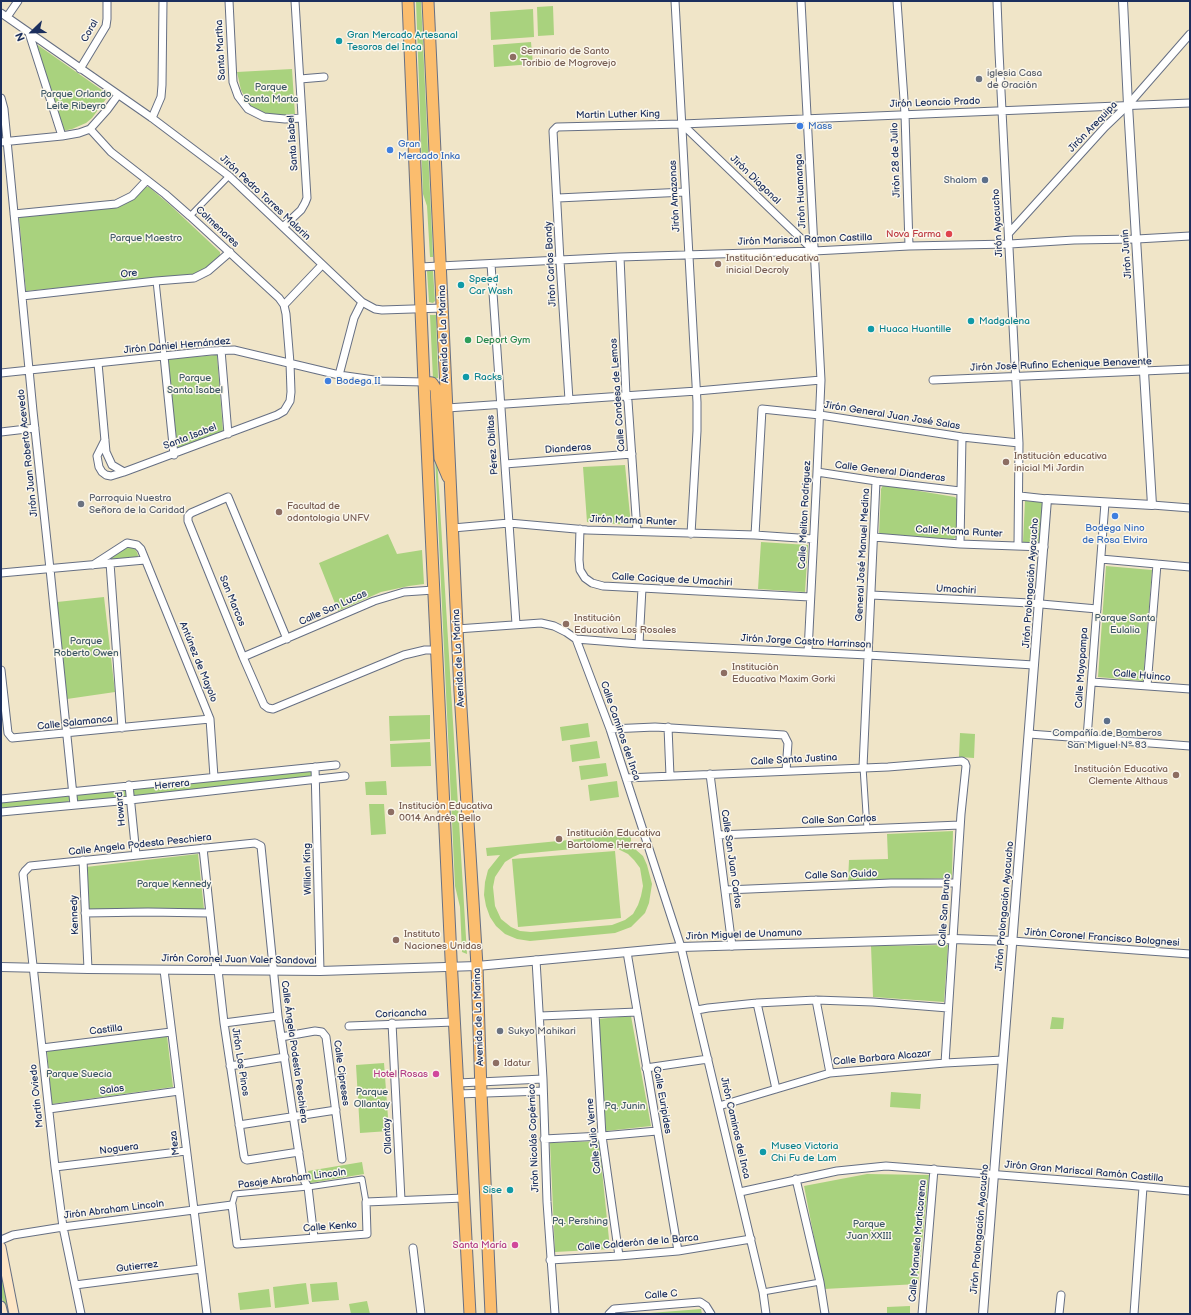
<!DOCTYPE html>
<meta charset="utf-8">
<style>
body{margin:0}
#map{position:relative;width:1191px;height:1315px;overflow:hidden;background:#f0e5c8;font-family:"Balsamiq Sans",sans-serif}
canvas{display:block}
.frame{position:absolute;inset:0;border:2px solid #1b2f5e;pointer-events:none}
.north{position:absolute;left:12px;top:12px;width:40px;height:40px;-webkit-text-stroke:3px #fbf7ec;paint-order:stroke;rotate:247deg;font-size:11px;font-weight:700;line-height:16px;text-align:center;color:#1b2f5e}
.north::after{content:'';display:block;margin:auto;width:14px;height:18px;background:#1b2f5e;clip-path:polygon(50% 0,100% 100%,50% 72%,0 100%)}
</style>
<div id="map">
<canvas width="1191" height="1315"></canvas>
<div class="frame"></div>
<div class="north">N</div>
</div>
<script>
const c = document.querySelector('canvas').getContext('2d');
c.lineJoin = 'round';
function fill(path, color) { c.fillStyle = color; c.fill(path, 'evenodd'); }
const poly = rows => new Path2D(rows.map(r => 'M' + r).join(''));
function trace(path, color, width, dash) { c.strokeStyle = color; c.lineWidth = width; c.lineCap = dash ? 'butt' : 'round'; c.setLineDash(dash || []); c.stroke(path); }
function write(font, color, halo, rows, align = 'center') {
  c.font = font + ' "Balsamiq Sans",sans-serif'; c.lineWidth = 3; c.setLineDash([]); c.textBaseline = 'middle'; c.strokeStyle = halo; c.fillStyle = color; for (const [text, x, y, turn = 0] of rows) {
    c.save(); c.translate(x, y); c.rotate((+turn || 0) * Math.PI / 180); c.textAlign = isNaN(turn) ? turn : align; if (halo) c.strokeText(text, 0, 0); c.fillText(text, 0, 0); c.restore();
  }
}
fill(poly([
 [416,1,421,1,433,257,430,257,427,206,423,194],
 [553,6,554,35,538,36,537,7],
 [533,9,534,37,491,40,490,12],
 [32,41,109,95,92,118,86,123,72,129,63,131],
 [531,42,533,64,494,67,493,45],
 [292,69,295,115,269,115,259,112,251,107,241,90,237,72],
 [144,187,149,187,170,205,220,252,220,255,207,268,193,275,26,291,19,217,112,208,122,205,133,199],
 [427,271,433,271,435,301,433,303,429,302],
 [430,315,436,315,438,378,433,379],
 [217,355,223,431,177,449,168,359],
 [432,391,433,391,467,954,462,952,460,907,455,886],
 [625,465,631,525,587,522,583,467],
 [883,485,955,497,958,500,956,537,953,539,881,537,879,534,881,489],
 [1025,501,1042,502,1041,543,1023,542],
 [388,534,397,554,422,550,424,584,409,586,381,592,338,611,319,563],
 [761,542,808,545,805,592,758,589],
 [128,546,133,547,137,552,139,559,105,562,107,558],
 [1106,566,1152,570,1143,681,1098,677],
 [104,597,115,692,67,699,57,602],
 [430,715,430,739,390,741,389,716],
 [588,723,590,737,562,741,560,727],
 [960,733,975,734,974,758,959,757],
 [597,741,600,758,572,762,570,745],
 [430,742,431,766,391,767,390,744],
 [606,763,608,776,581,780,579,766],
 [309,771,312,772,312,777,135,797,132,796,132,790,134,788],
 [386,781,387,795,366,795,365,782],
 [617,781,619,797,590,801,588,785],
 [124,788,127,790,126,796,124,798,80,802,77,801,76,796,78,794],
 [68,795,70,796,70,800,67,802,1,809,1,801],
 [369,804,384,804,386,834,371,835],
 [953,831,952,878,848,881,849,860,888,859,887,834],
 [631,834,631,843,628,843,643,856,647,865,652,884,649,903,645,913,631,927,615,933,530,941,517,939,505,934,496,926,490,917,486,906,484,895,485,882,488,870,500,855,487,856,486,848],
 [605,846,618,849,628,854,634,860,640,868,643,886,641,896,638,905,633,914,625,920,612,925,531,932,520,931,511,927,501,919,495,906,493,887,495,877,505,862,513,857,520,854],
 [615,851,621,918,518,927,512,859],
 [198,854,204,909,201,912,88,909,86,867],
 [948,945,944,1002,873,997,871,946],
 [631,1016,651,1126,606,1131,597,1019],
 [1052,1017,1064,1018,1063,1029,1050,1029],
 [167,1036,173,1087,52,1104,47,1051],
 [384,1063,389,1131,360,1133,356,1065],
 [891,1092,921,1094,920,1109,890,1107],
 [599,1141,610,1249,555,1252,550,1143],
 [362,1162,364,1174,310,1183,308,1171],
 [867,1174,929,1175,918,1284,824,1289,804,1186],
 [1,1261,12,1314,5,1314,1,1292],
 [337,1282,339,1300,312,1302,310,1284],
 [306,1283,309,1304,275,1308,273,1287],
 [269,1289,271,1307,240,1310,238,1293],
 [367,1301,370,1314,351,1314,349,1304],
 [910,1306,910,1314,887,1314,887,1307],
 [701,1309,702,1314,637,1314]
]), '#a9d27e');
const pedestrian = poly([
 [190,216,229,176],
 [156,281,164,356],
 [863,767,867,829],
 [232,1205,235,1194,308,1187,362,1179,366,1202],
 [763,1292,820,1282]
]);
const minor = poly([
 [229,1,233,82,238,96,248,109,264,117,285,119,302,118],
 [675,1,697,402,697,431,691,534],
 [801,1,821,380,817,472,808,652],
 [897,1,905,114,909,246],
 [997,1,999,52,1019,443,1018,545],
 [1,13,152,118,229,176,362,302,375,309,382,310,443,308],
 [7,17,18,1],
 [29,33,62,136],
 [80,69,106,26,107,19,107,1],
 [300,79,324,77],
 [1,98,4,109,33,411,50,569,74,805],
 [152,118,161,97,162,85,163,1],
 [682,124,814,251],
 [90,129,111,152,165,194,190,216,279,298,284,305,286,314,290,363,291,392,290,401,284,411,277,415,124,472,112,465,106,452,98,363],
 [1,142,62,136,79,133,90,129,107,110,118,95],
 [558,198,685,192],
 [14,214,116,204,132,196,147,180],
 [283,227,301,210,305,203,307,198,295,1],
 [1009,233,1105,127,1128,105,1190,34],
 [620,257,626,396,628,401,637,531],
 [491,264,516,624],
 [420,267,620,257,814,251,909,246,1010,244,1074,240,1137,239,1190,236],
 [22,296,156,281,194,278,208,271,230,252],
 [284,305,322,265],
 [221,350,228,434],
 [164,356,174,455],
 [1,373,211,351,234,350,339,375,381,381,424,382],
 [339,375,354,318,362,302],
 [933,380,1190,369],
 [569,400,560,261,553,131,557,127,682,124,1190,103],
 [447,408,697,391,821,380],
 [1,432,35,428],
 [105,440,97,456,99,467,102,472,106,475,111,476,124,472],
 [505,464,632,454],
 [817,472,876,481,960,491],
 [1020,496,1047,499],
 [1152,505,1190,508],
 [453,528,509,523,587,530,755,535,813,539],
 [580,529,579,560,580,570,585,578,592,583,603,586,642,588,810,597],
 [755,535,762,409,820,415,962,437,1019,443],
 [874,537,960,544,1044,547],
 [960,544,962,437],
 [1101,559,1190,567],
 [110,563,122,728],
 [93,565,127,543,137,545,141,549,210,719,214,777],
 [1,573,145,560],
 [871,595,1030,603,1097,609],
 [457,629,541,623,554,626,566,632,576,639,610,729,681,947,763,1292,766,1314],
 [287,639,228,497,191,513,188,516,188,521,243,657,264,705,268,708,273,709,404,655,425,650,437,650],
 [576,639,639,644,868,655,1034,665],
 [639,644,642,588],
 [243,657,374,601,404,592,434,590],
 [1,670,8,733,12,738,210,719],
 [1092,682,1190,689],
 [1147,686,1157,564],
 [668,727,670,776],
 [610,729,655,727,784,735,788,743,786,771],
 [1029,734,1190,746],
 [1087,738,1105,503],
 [315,767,320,971],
 [863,767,876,481],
 [710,774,732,946],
 [626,778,888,767,962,761,965,763,966,766,961,814,945,1063],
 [129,785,136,855],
 [1,799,336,765],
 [1,812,130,800,345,776],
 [718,835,960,825],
 [203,848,216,970],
 [83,860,88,969],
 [726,890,891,883,956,883],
 [85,913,148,912,209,913],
 [1012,941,1190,954],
 [627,952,678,1251],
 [536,960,543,1079,547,1202,555,1314],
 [164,970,207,1314],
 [218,970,224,1023,244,1156,245,1159,247,1160,299,1152],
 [816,1000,830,1073],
 [757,1003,776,1089],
 [697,1010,708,1008,757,1003,816,1000,873,1002,948,1008],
 [595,1014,602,1136,619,1256],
 [540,1016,637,1012],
 [224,1023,278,1016],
 [392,1023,401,1200],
 [349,1026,454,1022],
 [281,1037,315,1031,322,1032,326,1037,342,1159],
 [42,1048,171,1032],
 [230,1066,285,1057],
 [646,1068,708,1059],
 [458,1083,543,1079],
 [458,1094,543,1091],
 [719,1106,830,1073,945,1063,1003,1060],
 [49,1109,179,1091],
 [239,1125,336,1110],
 [544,1139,602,1136,657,1131],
 [55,1167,186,1151],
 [796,1179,820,1282,825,1314],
 [740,1192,837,1171,886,1166,1127,1185,1190,1191],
 [1,1240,13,1235,63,1227,232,1205,237,1244,367,1234,366,1202,464,1198],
 [413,1248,421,1314],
 [550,1260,619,1256,678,1251,751,1239],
 [75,1285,201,1269],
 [81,1314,63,1227,55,1167,23,874,25,871,30,866,255,843,261,846,278,1016,302,1174,305,1182,308,1187,314,1238],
 [609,1314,614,1309,700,1302,706,1306,711,1314],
 [922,1314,934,1169],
 [1059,1314,1061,1295],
 [1134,1314,1143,1187]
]);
const tertiary = poly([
 [1,967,88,969,320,971,477,966,681,947,953,939,1012,941],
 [983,1314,1047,499,1152,505,1128,105,1123,1]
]);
const secondary = poly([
 [1,1247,14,1314],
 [1,1306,3,1314]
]);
const primary = poly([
 [408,1,424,382,451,958,470,1314],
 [428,1,460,692,477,966,481,1092,491,1314],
 [424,382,432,383,436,389,440,458,448,477]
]);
trace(pedestrian, '#666f83', 7);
trace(minor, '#666f83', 9);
trace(tertiary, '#666f83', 10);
trace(secondary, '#666f83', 11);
trace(primary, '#666f83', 13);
trace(pedestrian, '#fff', 5);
trace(minor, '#fff', 7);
trace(tertiary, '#fff', 8);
trace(secondary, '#fde5c5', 9);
trace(primary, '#fbbd6e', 11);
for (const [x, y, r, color] of [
 [339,41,4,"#0f9aa8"],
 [513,57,4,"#8d6e63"],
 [979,79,4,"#6b7280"],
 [800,126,4,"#3f7fe0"],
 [390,150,4,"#3f7fe0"],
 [985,180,4,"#5c6f8a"],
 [949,234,4,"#e0444e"],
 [718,264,4,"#8d6e63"],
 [461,285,4,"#0f9aa8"],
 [971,321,4,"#0f9aa8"],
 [871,329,4,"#0f9aa8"],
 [468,340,4,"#2e9e5b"],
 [466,377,4,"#0f9aa8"],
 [328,381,4,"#3f7fe0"],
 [1006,462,4,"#8d6e63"],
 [81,504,4,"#6b7280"],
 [279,512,4,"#8d6e63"],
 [1115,516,4,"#3f7fe0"],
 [566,624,4,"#8d6e63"],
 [724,673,4,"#8d6e63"],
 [1107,721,4,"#5c6f8a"],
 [1176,775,4,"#8d6e63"],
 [391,812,4,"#8d6e63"],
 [559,839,4,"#8d6e63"],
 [396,940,4,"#8d6e63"],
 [500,1031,4,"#6b7280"],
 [496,1063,4,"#8d6e63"],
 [436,1074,4,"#d1479c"],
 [763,1152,4,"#0f9aa8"],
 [510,1190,4,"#0f9aa8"],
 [515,1245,4,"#d1479c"]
]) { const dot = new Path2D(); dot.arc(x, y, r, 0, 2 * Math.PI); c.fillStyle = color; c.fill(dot); trace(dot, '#fbf7ec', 1.5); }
write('10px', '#1b2f5e', '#fbf7ec', [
 ["Coral",90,31,-61],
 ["Santa Martha",221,50,-93],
 ["Jirón Leoncio Prado",935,103,-2],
 ["Martin Luther King",618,115,-1],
 ["Jirón Arequipa",1093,127,-46],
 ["Santa Isabel",293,143,-94],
 ["Jirón 28 de Julio",896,160,-92],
 ["Jirón Diagonal",755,180,44],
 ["Jirón Huamanga",801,191,-93],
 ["Jirón Amazonas",675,196,-93],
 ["Jirón Pedro Torres Malarin",265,198,43],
 ["Jirón Ayacucho",998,223,-93],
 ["Colmenares",217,227,43],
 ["Jirón Mariscal Ramon Castilla",805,240,-2],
 ["Jirón Junín",1127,254,-94],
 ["Jirón Carlos Bondy",551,264,-93],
 ["Ore",129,274,-7],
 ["Avenida de La Marina",444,334,-92],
 ["Jirón Daniel Hernández",177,346,-5],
 ["Jirón José Rufino Echenique Benavente",1061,365,-2],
 ["Calle Condesa de Lemos",618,395,-94],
 ["Jirón General Juan José Salas",892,416,9],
 ["Santa Isabel",190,437,-21],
 ["Pérez Oblitas",493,445,-94],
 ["Dianderas",568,449,-4],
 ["Jirón Juan Roberto Acevedo",28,453,-96],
 ["Calle General Dianderas",890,472,7],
 ["Calle Meliton Rodriguez",805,515,-87],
 ["Jirón Mama Runter",633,521,2],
 ["Calle Mama Runter",959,532,3],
 ["General José Manuel Medina",863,555,-87],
 ["Calle Cacique de Umachiri",672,580,3],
 ["Jirón Prolongación Ayacucho",1031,583,-86],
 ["Umachiri",956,590,3],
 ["San Marcos",232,601,68],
 ["Calle San Lucas",333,608,-24],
 ["Jirón Jorge Castro Harrinson",806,642,3],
 ["Avenida de La Marina",459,658,-93],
 ["Antúnez de Mayolo",198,662,68],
 ["Calle Moyopampa",1082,668,-86],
 ["Calle Huinco",1142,676,5],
 ["Calle Salamanca",75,723,-6],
 ["Calle Caminos del Inca",620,731,71],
 ["Calle Santa Justina",794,760,-3],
 ["Herrera",172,785,-6],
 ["Howard",121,809,-95],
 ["Calle San Carlos",839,820,-2],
 ["Calle Angela Podesta Peschiera",140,845,-6],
 ["Calle San Juan Carlos",731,859,82],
 ["Willian King",308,869,-91],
 ["Calle San Guido",841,875,-2],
 ["Jirón Prolongación Ayacucho",1005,906,-85],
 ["Calle San Bruno",945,910,-86],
 ["Kennedy",75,915,-92],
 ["Jirón Miguel de Unamuno",744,935,-2],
 ["Jirón Coronel Francisco Bolognesi",1102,938,4],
 ["Jirón Coronel Juan Valer Sandoval",239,960,1],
 ["Coricancha",401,1014,-2],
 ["Avenida de La Marina",479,1017,-92],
 ["Castilla",106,1030,-7],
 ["Calle Ángela Podesta Peschiera",294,1052,82],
 ["Calle Barbara Alcazar",882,1058,-5],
 ["Jirón Los Pinos",240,1062,81],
 ["Calle Cipreses",341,1073,82],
 ["Salas",112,1090,-8],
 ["Martín Oviedo",37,1096,-96],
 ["Calle Euripides",662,1100,80],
 ["Jirón Caminos del Inca",735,1128,77],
 ["Ollantay",388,1136,-93],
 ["Calle Julio Verne",594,1136,-96],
 ["Jirón Nicolás Copérnico",534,1138,-92],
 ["Meza",175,1143,-97],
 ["Noguera",119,1149,-7],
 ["Jirón Gran Mariscal Ramón Castilla",1084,1172,5],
 ["Pasaje Abraham Lincoln",292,1179,-7],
 ["Jirón Abraham Lincoln",114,1210,-7],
 ["Calle Kenko",330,1227,-4],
 ["Jirón Prolongación Ayacucho",980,1229,-85],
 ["Calle Manuela Marticorena",918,1241,-85],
 ["Calle Calderón de la Barca",638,1243,-5],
 ["Gutierrez",137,1267,-7],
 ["Calle C",661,1295,-4]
]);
write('10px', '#0d838f', '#fbf7ec', [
 ["Gran Mercado Artesanal",347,35],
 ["Tesoros del Inca",347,47],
 ["Speed",469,279],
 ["Car Wash",469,291],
 ["Madgalena",979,321],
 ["Huaca Huantille",879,329],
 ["Racks",474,377],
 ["Museo Victoria",771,1146],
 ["Chi Fu de Lam",771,1158],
 ["Sise",502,1190,"right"]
], 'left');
write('10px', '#785e54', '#fbf7ec', [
 ["Seminario de Santo",521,51],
 ["Toribio de Mogrovejo",521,63],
 ["Institución educativa",726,258],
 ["inicial Decroly",726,270],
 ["Institución educativa",1014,456],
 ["inicial Mi Jardin",1014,468],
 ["Facultad de",287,506],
 ["odontologia UNFV",287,518],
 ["Institución",574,618],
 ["Educativa Los Rosales",574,630],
 ["Institución",732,667],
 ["Educativa Maxim Gorki",732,679],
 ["Institución Educativa",1168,769,"right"],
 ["Clemente Althaus",1168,781,"right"],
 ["Institución Educativa",399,806],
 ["0014 Andrés Bello",399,818],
 ["Institución Educativa",567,833],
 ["Bartolome Herrera",567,845],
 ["Instituto",404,934],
 ["Naciones Unidas",404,946],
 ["Idatur",504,1063]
], 'left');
write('10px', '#5b616d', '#fbf7ec', [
 ["iglesia Casa",987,73],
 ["de Oración",987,85],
 ["Parroquia Nuestra",89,498],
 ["Señora de la Caridad",89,510],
 ["Sukyo Mahikari",508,1031]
], 'left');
write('10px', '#3e5866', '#fbf7ec', [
 ["Parque",271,87],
 ["Santa Marta",271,99],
 ["Parque Orlando",76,94],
 ["Leite Ribeyro",76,106],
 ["Parque Maestro",146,238],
 ["Parque",195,378],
 ["Santa Isabel",195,390],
 ["Parque Santa",1125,618],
 ["Eulalia",1125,630],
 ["Parque",86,641],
 ["Roberto Owen",86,653],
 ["Parque Kennedy",174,884],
 ["Parque Suecia",79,1074],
 ["Parque",372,1092],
 ["Ollantay",372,1104],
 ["Pq. Junin",625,1106],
 ["Pq. Pershing",580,1221],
 ["Parque",869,1224],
 ["Juan XXIII",869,1236]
]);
write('10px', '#366cbe', '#fbf7ec', [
 ["Mass",808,126],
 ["Gran",398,144],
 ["Mercado Inka",398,156],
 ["Bodega II",336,381],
 ["Bodega Nino",1115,528,"center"],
 ["de Rosa Elvira",1115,540,"center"]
], 'left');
write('10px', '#4e5e75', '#fbf7ec', [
 ["Shalom",977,180],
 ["Compañía de Bomberos",1107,733,"center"],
 ["San Miguel Nº 83",1107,745,"center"]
], 'right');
write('10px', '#be3a42', '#fbf7ec', [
 ["Nova Farma",941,234]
], 'right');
write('10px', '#27864d', '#fbf7ec', [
 ["Deport Gym",476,340]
], 'left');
write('10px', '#b23c85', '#fbf7ec', [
 ["Hotel Rosas",428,1074],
 ["Santa María",507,1245]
], 'right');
</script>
